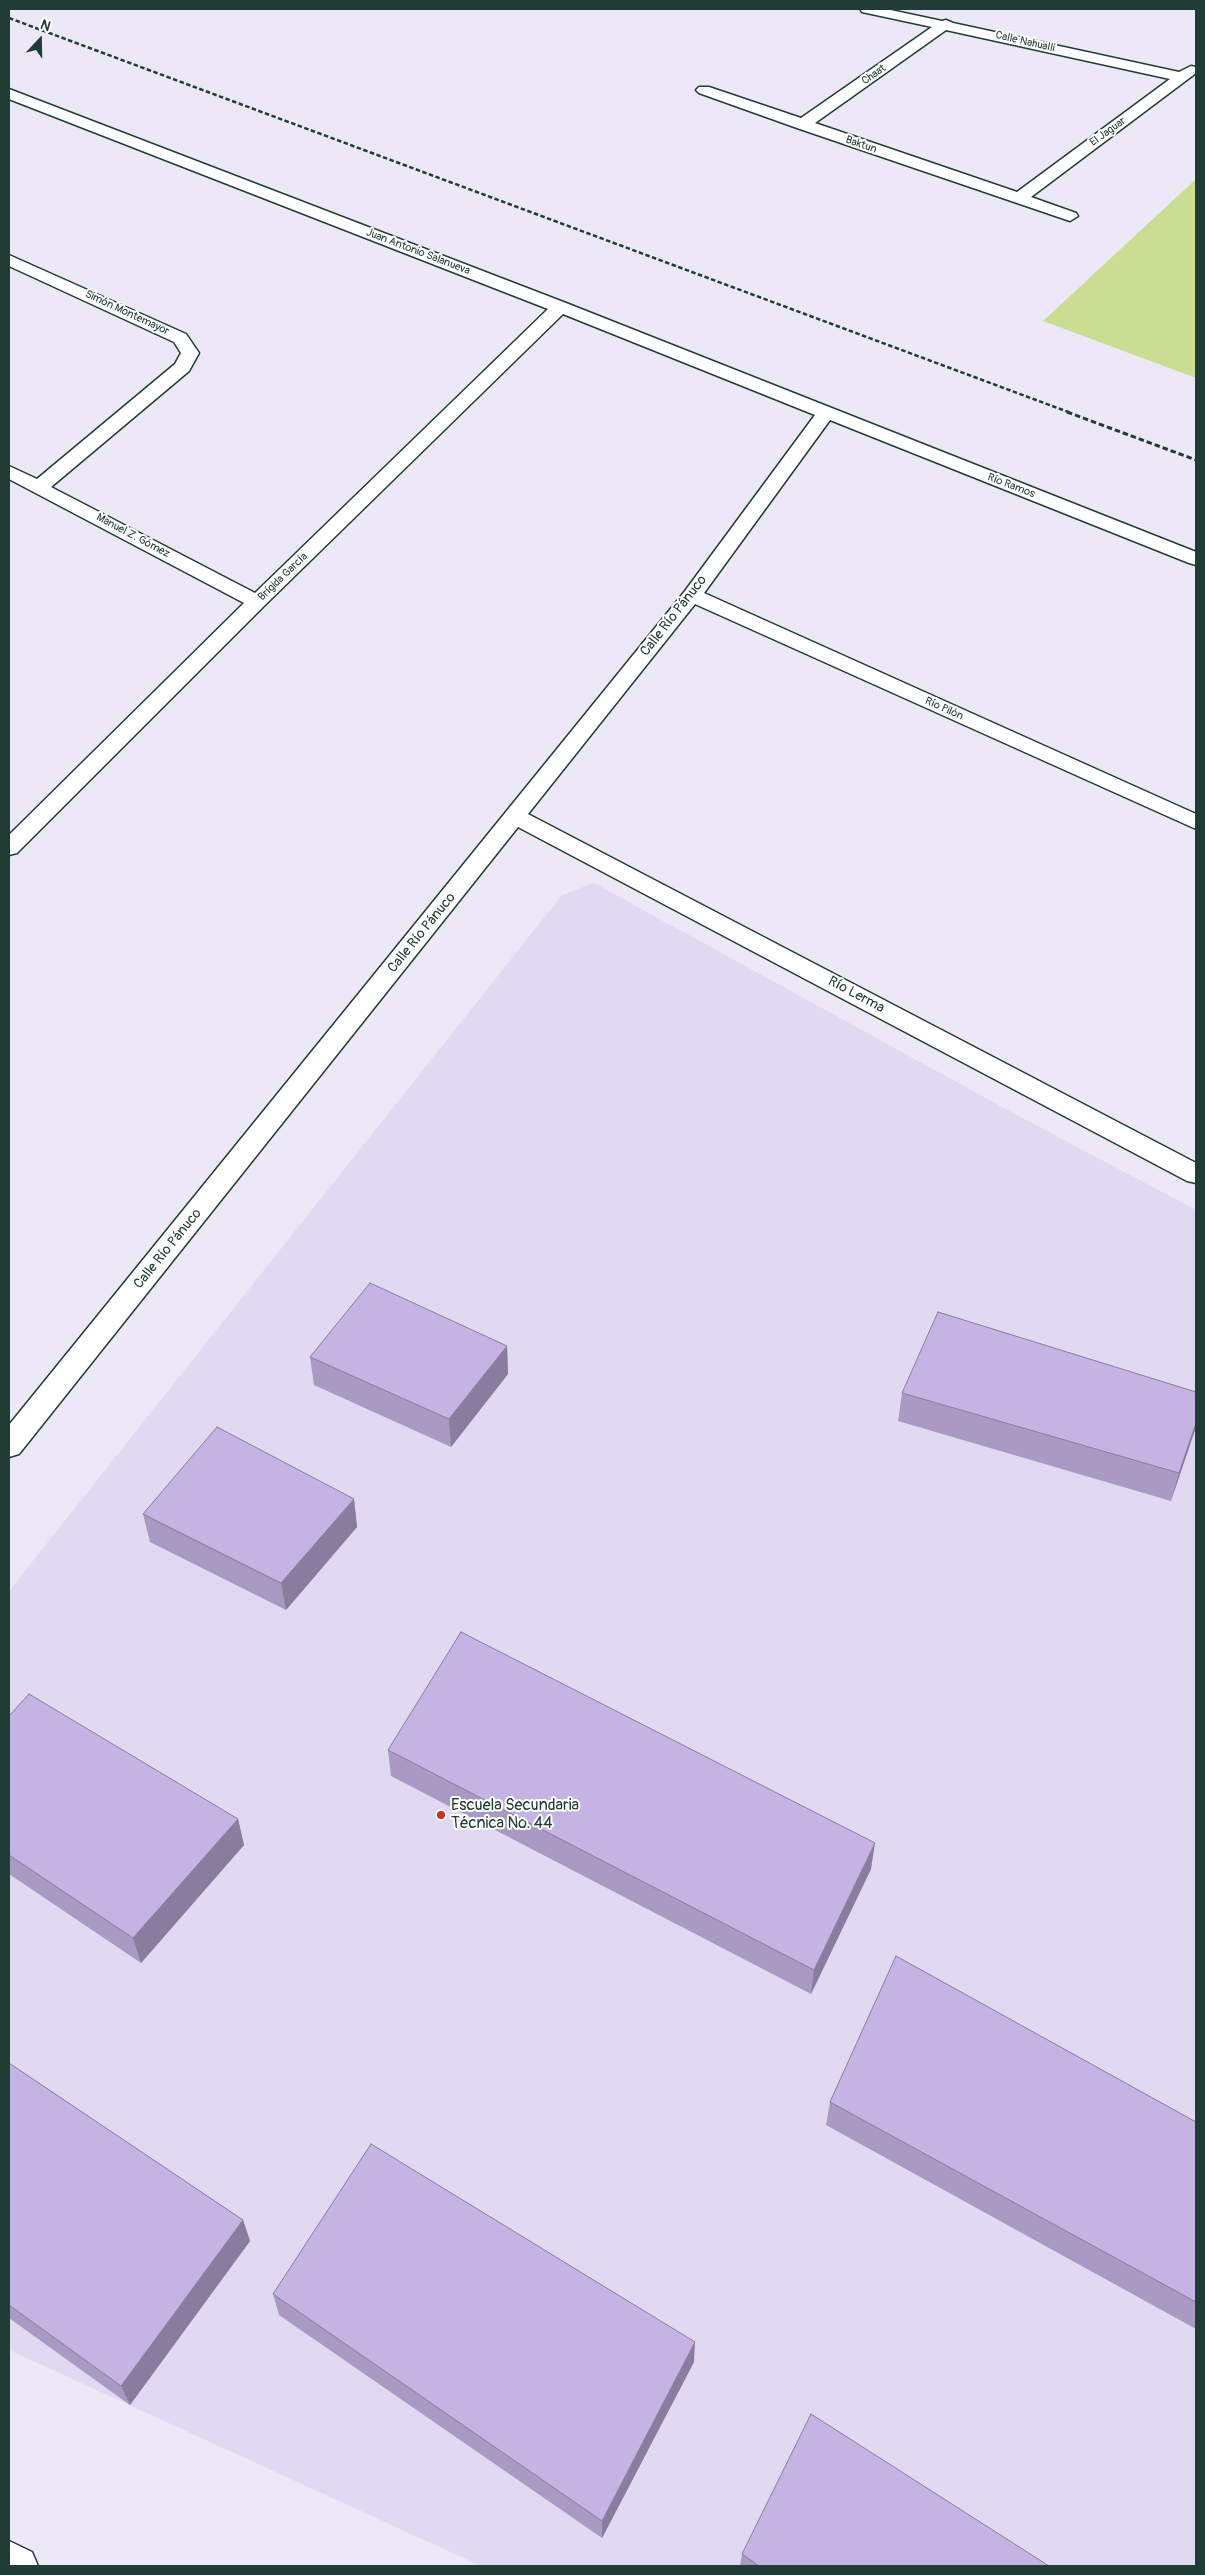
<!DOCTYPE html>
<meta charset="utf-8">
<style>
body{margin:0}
#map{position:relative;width:1205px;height:2575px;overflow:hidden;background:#ede8f7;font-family:Pangolin,sans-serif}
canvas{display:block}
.frame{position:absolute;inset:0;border:10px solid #1f3d34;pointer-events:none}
.north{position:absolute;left:15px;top:15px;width:50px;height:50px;-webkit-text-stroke:4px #fff;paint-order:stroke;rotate:21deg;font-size:14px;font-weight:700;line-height:20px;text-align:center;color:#1f3d34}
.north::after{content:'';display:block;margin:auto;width:18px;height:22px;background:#1f3d34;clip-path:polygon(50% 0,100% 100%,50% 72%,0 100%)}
</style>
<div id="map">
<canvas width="1205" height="2575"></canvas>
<div class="frame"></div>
<div class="north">N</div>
</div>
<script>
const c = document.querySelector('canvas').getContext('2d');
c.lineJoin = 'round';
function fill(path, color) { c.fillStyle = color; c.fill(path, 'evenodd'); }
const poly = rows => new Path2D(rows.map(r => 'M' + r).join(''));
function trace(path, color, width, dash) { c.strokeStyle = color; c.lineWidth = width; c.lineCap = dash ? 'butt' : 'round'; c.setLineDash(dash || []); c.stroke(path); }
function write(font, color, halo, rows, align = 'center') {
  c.font = font + ' Pangolin,sans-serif'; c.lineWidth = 4; c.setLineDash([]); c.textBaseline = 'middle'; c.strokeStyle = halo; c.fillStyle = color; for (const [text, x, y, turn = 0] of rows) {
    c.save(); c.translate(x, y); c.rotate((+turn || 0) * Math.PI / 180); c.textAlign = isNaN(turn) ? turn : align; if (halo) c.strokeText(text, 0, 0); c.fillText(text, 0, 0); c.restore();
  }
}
fill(poly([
 [594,883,1013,1113,1196,1210,1196,2566,481,2566,9,2350,9,1591,562,895]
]), '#e1d8f1');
fill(poly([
 [1196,179,1196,378,1043,321]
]), '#cadd92');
const minor = poly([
 [860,9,886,9,942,21,946,20,953,23,1179,72,1191,66,1196,67,1196,73,1031,197,1076,213,1078,216,1070,221,797,128,699,93,696,90,699,87,709,87,801,118,932,27,862,12,860,9],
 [946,30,1170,79,1017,192,815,123,946,30],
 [9,89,566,303,1196,552,1196,565,1189,563,830,420,704,593,1196,814,1196,829,695,604,528,814,1196,1163,1196,1183,1187,1181,518,827,19,1454,9,1457,9,1425,685,591,815,415,563,314,264,606,17,853,9,855,9,835,244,603,9,479,9,466,37,479,175,364,181,353,174,342,9,266,9,255,186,334,199,353,189,371,51,487,255,593,548,309,9,99,9,89]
]);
const tertiary = poly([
 [9,2541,32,2552,38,2566,9,2566,9,2541]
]);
trace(minor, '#1f3d34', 3);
trace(tertiary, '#1f3d34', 3);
fill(minor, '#fff');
fill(tertiary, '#fff');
trace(poly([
 [9,18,1071,413]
]), '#1f3d34', 2.5, [4.5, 2.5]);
trace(poly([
 [1067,412,1196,460]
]), '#1f3d34', 3, [5.5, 3]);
fill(poly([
 [507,1346,508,1374,451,1447,314,1385,310,1357],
 [1196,1392,1196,1427,1171,1501,898,1421,902,1393],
 [354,1499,357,1527,286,1610,150,1542,143,1514],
 [9,1716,238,1819,244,1845,141,1963,9,1874],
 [388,1750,871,1869,811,1994,391,1776],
 [9,2063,243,2220,250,2241,130,2405,9,2318],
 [830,2102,1196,2122,1196,2329,826,2125],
 [273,2294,694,2362,602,2538,279,2315],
 [742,2554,1049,2566,740,2566]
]), '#a99ac3');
fill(poly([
 [507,1346,508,1374,451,1447,449,1419],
 [1196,1423,1196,1427,1171,1501,1179,1473],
 [354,1499,357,1527,286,1610,281,1583],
 [238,1819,244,1845,141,1963,133,1938],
 [875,1843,871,1869,811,1994,814,1970],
 [243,2220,250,2241,130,2405,121,2386],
 [695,2342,694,2362,602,2538,602,2521]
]), '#897d9f');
const building = poly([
 [370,1283,507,1346,449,1419,310,1357,370,1283],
 [938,1312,1196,1392,1196,1423,1179,1473,902,1393,938,1312],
 [217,1427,354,1499,281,1583,143,1514,217,1427],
 [461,1632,875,1843,814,1970,388,1750,461,1632],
 [29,1694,238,1819,133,1938,9,1855,9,1716,29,1694],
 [896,1956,1196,2122,1196,2302,830,2102,896,1956],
 [9,2063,243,2220,121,2386,9,2305,9,2063],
 [371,2144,695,2342,602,2521,273,2294,371,2144],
 [811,2414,1049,2566,759,2566,742,2554,811,2414]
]);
fill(building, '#c4b3e3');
trace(building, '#897d9f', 1);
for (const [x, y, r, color] of [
 [441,1815,5,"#c8321e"]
]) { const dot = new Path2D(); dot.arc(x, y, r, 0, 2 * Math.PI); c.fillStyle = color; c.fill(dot); trace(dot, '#fff', 2); }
write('11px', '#1f3d34', '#fff', [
 ["Calle Nahualli",1025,42,13],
 ["Chaat",874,75,-35],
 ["El Jaguar",1108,132,-36],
 ["Baktun",861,145,19],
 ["Juan Antonio Salanueva",418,252,21],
 ["Simón Montemayor",127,313,25],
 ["Río Ramos",1011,486,21],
 ["Manuel Z. Gómez",133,536,28],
 ["Brígida García",283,577,-44],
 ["Río Pilón",944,709,24]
]);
write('14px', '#1f3d34', '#fff', [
 ["Calle Río Pánuco",674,616,-52],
 ["Calle Río Pánuco",422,933,-51],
 ["Río Lerma",856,995,28],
 ["Calle Río Pánuco",168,1249,-51]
]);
write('16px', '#1f3d34', '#fff', [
 ["Escuela Secundaria",451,1806],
 ["Técnica No. 44",451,1824]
], 'left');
</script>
